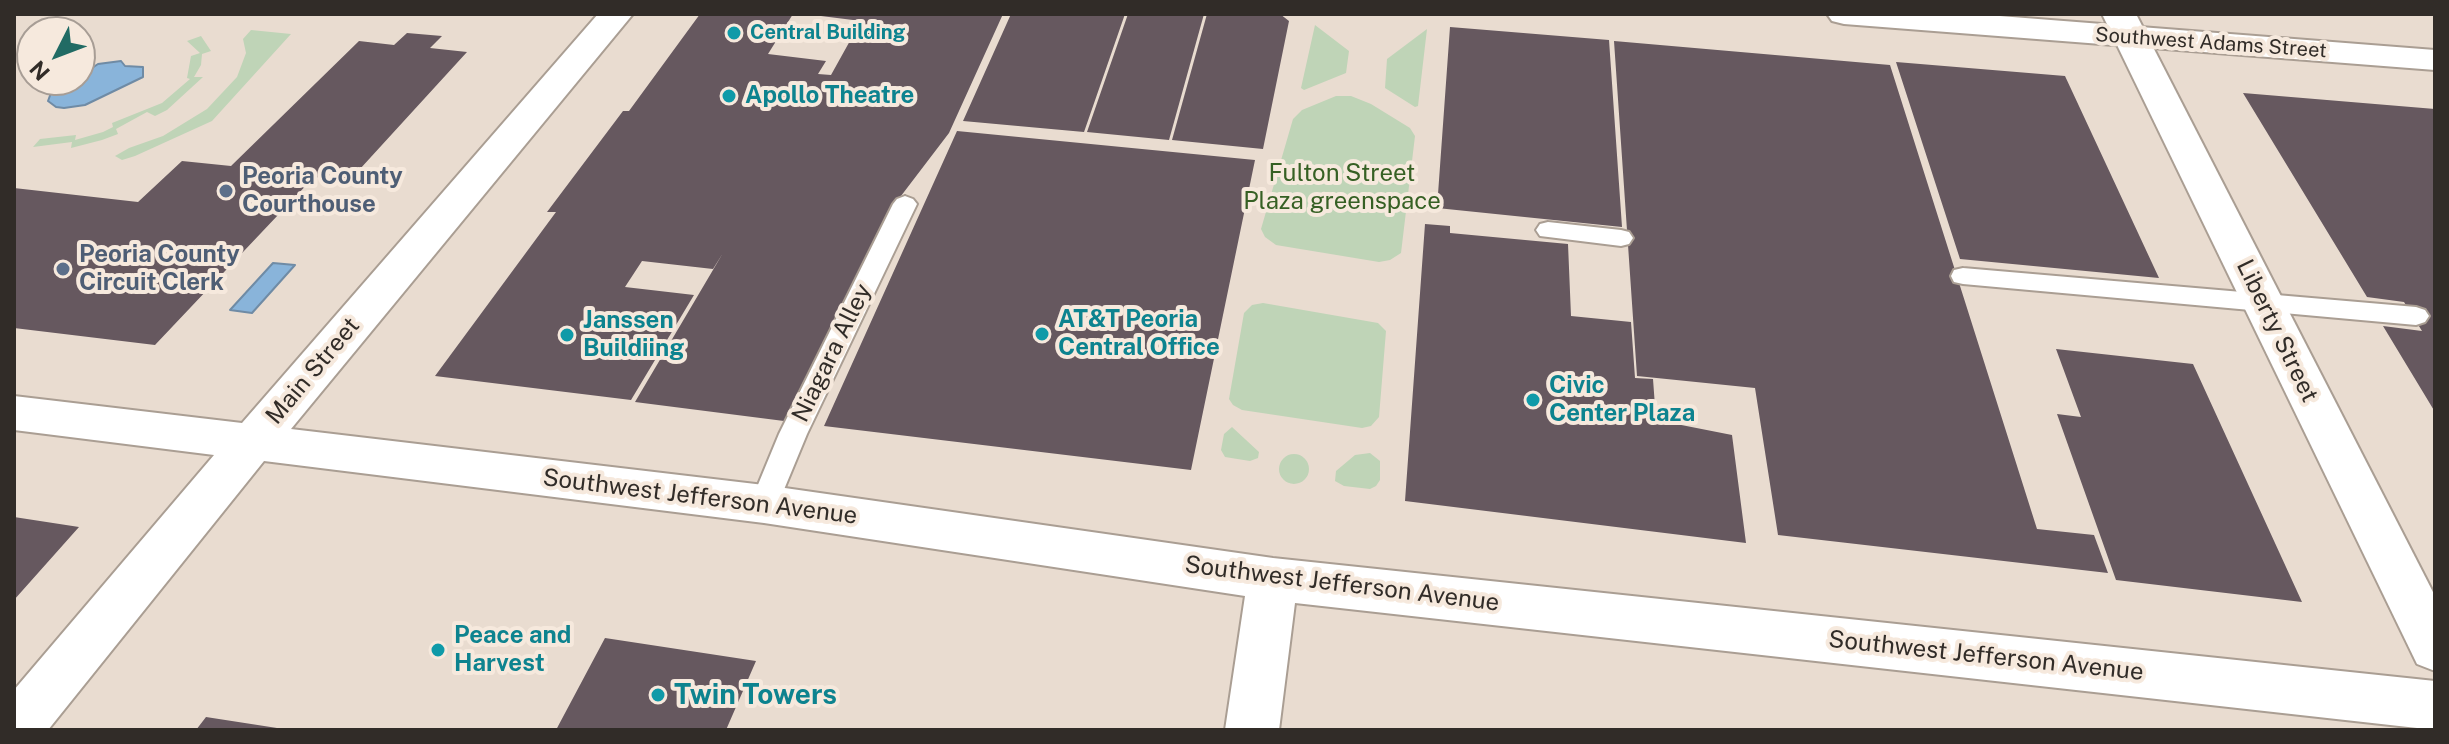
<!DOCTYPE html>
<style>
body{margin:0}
#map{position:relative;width:2449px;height:744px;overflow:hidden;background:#e9dcd0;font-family:"Public Sans",sans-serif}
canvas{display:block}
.frame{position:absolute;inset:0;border:16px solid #312c28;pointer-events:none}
.north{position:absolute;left:16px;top:16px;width:80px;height:80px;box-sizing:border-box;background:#f6e9dd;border:2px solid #a79d95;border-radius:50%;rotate:228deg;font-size:22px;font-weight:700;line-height:32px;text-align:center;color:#312c28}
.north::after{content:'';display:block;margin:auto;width:28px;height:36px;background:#216b64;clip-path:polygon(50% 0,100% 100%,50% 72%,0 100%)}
</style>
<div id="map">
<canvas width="2449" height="744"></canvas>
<div class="frame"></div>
<div class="north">N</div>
</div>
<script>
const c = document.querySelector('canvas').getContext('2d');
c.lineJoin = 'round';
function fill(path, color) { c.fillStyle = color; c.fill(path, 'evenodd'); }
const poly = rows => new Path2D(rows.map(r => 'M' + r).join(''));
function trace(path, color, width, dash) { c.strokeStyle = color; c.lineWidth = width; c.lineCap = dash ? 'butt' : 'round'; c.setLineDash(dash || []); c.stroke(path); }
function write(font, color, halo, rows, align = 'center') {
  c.font = font + ' "Public Sans",sans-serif'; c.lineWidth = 8; c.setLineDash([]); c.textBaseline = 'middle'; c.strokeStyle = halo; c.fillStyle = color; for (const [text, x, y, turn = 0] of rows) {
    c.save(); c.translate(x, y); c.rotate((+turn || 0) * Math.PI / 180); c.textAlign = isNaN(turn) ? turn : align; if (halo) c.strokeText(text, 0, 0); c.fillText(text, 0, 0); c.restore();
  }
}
fill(poly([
 [1315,25,1349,51,1346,73,1304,90,1301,88],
 [1427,29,1418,106,1415,107,1385,88,1387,59],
 [251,30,291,34,212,121,135,156,122,160,115,156,129,148,163,136,207,109,237,77,246,53,243,39],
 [201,36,211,51,202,54,201,65,194,77,203,77,167,110,155,116,147,112,116,129,118,134,102,140,71,148,72,142,33,147,40,139,76,135,75,140,103,132,113,127,112,123,162,103,190,79,187,78,191,56,200,53,187,41],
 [1336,96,1351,96,1371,104,1410,128,1415,136,1401,253,1390,260,1379,262,1276,245,1265,237,1261,229,1293,119,1302,110],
 [1263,303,1378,323,1386,331,1379,417,1371,426,1362,428,1242,410,1233,405,1229,399,1244,313,1252,305],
 [1232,427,1259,452,1258,458,1250,461,1225,457,1221,450,1224,434],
 [1370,453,1380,461,1380,480,1376,486,1370,489,1344,486,1335,481,1336,471,1355,455],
 '1279 469a15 15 0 1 1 30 0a15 15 0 1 1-30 0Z'
]), '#bfd4b7');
const water = poly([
 [121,61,125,66,143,67,143,77,85,105,64,108,56,107,48,101,52,90,67,80,80,80,80,76,98,64,121,61],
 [273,263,295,265,252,313,230,310,273,263]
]);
fill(water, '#89b4da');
trace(water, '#6f8ba5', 2);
fill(poly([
 [700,14,793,14,768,54,826,61,818,74,831,75,861,21,805,14,1003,14,949,133,888,213,784,421,635,402,723,253,713,269,642,261,625,287,694,295,631,400,435,376,556,212,547,212,623,111,629,111],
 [1011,14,1125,14,1084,132,963,121],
 [1128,14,1204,14,1169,140,1087,132],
 [1207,14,1280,14,1289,21,1263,149,1172,140],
 [1450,27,1609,40,1622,227,1437,208],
 [407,33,442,36,430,48,467,52,349,181,314,177,155,345,14,328,14,188,138,202,182,161,231,166,359,41,394,45],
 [1614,41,1890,65,2037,529,2094,535,2108,573,1778,535,1755,388,1637,376],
 [1896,62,2065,76,2159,278,1960,259],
 [2243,93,2435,109,2435,412,2383,326,2422,331,2404,302,2367,297],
 [957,131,1255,160,1191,470,824,426],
 [1425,224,1450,226,1450,233,1568,244,1571,316,1631,322,1635,378,1653,379,1656,420,1732,435,1746,543,1405,501],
 [2056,349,2193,364,2302,602,2116,580,2057,414,2081,417],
 [14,517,79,527,14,600],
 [605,638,756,661,726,730,556,730],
 [206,717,277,728,276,730,196,730]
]), '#66585f');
const lane = poly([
 [905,196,913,199,917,204,807,434,778,504,774,512,764,515,754,512,750,504,779,434,893,204,897,199,905,196],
 [1548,222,1621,230,1629,232,1633,238,1629,244,1621,246,1540,236,1536,230,1540,224,1548,222],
 [1963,268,2416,307,2425,310,2429,316,2425,322,2416,325,1963,284,1954,282,1951,276,1954,270,1963,268]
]);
const street = poly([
 [2102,14,2136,14,2435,596,2435,671,2417,664,2102,14]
]);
const secondary = poly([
 [598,14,633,14,291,429,764,485,1273,558,2435,681,2435,730,1295,603,1279,730,1225,730,1245,596,764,523,264,461,48,730,14,730,14,690,214,455,14,430,14,396,242,423,598,14],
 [1827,14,1974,14,2435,50,2435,70,1844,24,1832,21,1827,14]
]);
trace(lane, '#aa9e93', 4);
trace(street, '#aa9e93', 4);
trace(secondary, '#aa9e93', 4);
fill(lane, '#fff');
fill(street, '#fff');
fill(secondary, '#fff');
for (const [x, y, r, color] of [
 [734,33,8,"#0f9aa8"],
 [729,96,8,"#0f9aa8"],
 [226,191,8,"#5c6f8a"],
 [63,269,8,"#5c6f8a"],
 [1042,334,8,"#0f9aa8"],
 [567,335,8,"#0f9aa8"],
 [1533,400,8,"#0f9aa8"],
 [438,650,8,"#0f9aa8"],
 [658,695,8,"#0f9aa8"]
]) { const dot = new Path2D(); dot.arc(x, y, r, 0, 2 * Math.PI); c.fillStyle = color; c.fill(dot); trace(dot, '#f6e9dd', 3); }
write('bold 20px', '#0d838f', '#f6e9dd', [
 ["Central Building",750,33]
], 'left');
write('20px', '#312c28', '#f6e9dd', [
 ["Southwest Adams Street",2211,43,4]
]);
write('bold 24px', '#0d838f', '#f6e9dd', [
 ["Apollo Theatre",745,96],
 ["AT&T Peoria",1058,320],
 ["Central Office",1058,348],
 ["Janssen",583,321],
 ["Buildiing",583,349],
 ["Civic",1549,386],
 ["Center Plaza",1549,414],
 ["Peace and",454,636],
 ["Harvest",454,664]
], 'left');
write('24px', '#366024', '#f6e9dd', [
 ["Fulton Street",1342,174],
 ["Plaza greenspace",1342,202]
]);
write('bold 24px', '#4e5e75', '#f6e9dd', [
 ["Peoria County",242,177],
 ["Courthouse",242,205],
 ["Peoria County",79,255],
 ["Circuit Clerk",79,283]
], 'left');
write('24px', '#312c28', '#f6e9dd', [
 ["Liberty Street",2277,331,64],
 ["Niagara Alley",832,353,-64],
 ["Main Street",313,371,-50],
 ["Southwest Jefferson Avenue",700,497,7],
 ["Southwest Jefferson Avenue",1342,584,7],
 ["Southwest Jefferson Avenue",1986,656,6]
]);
write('bold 28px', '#0d838f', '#f6e9dd', [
 ["Twin Towers",674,695]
], 'left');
</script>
